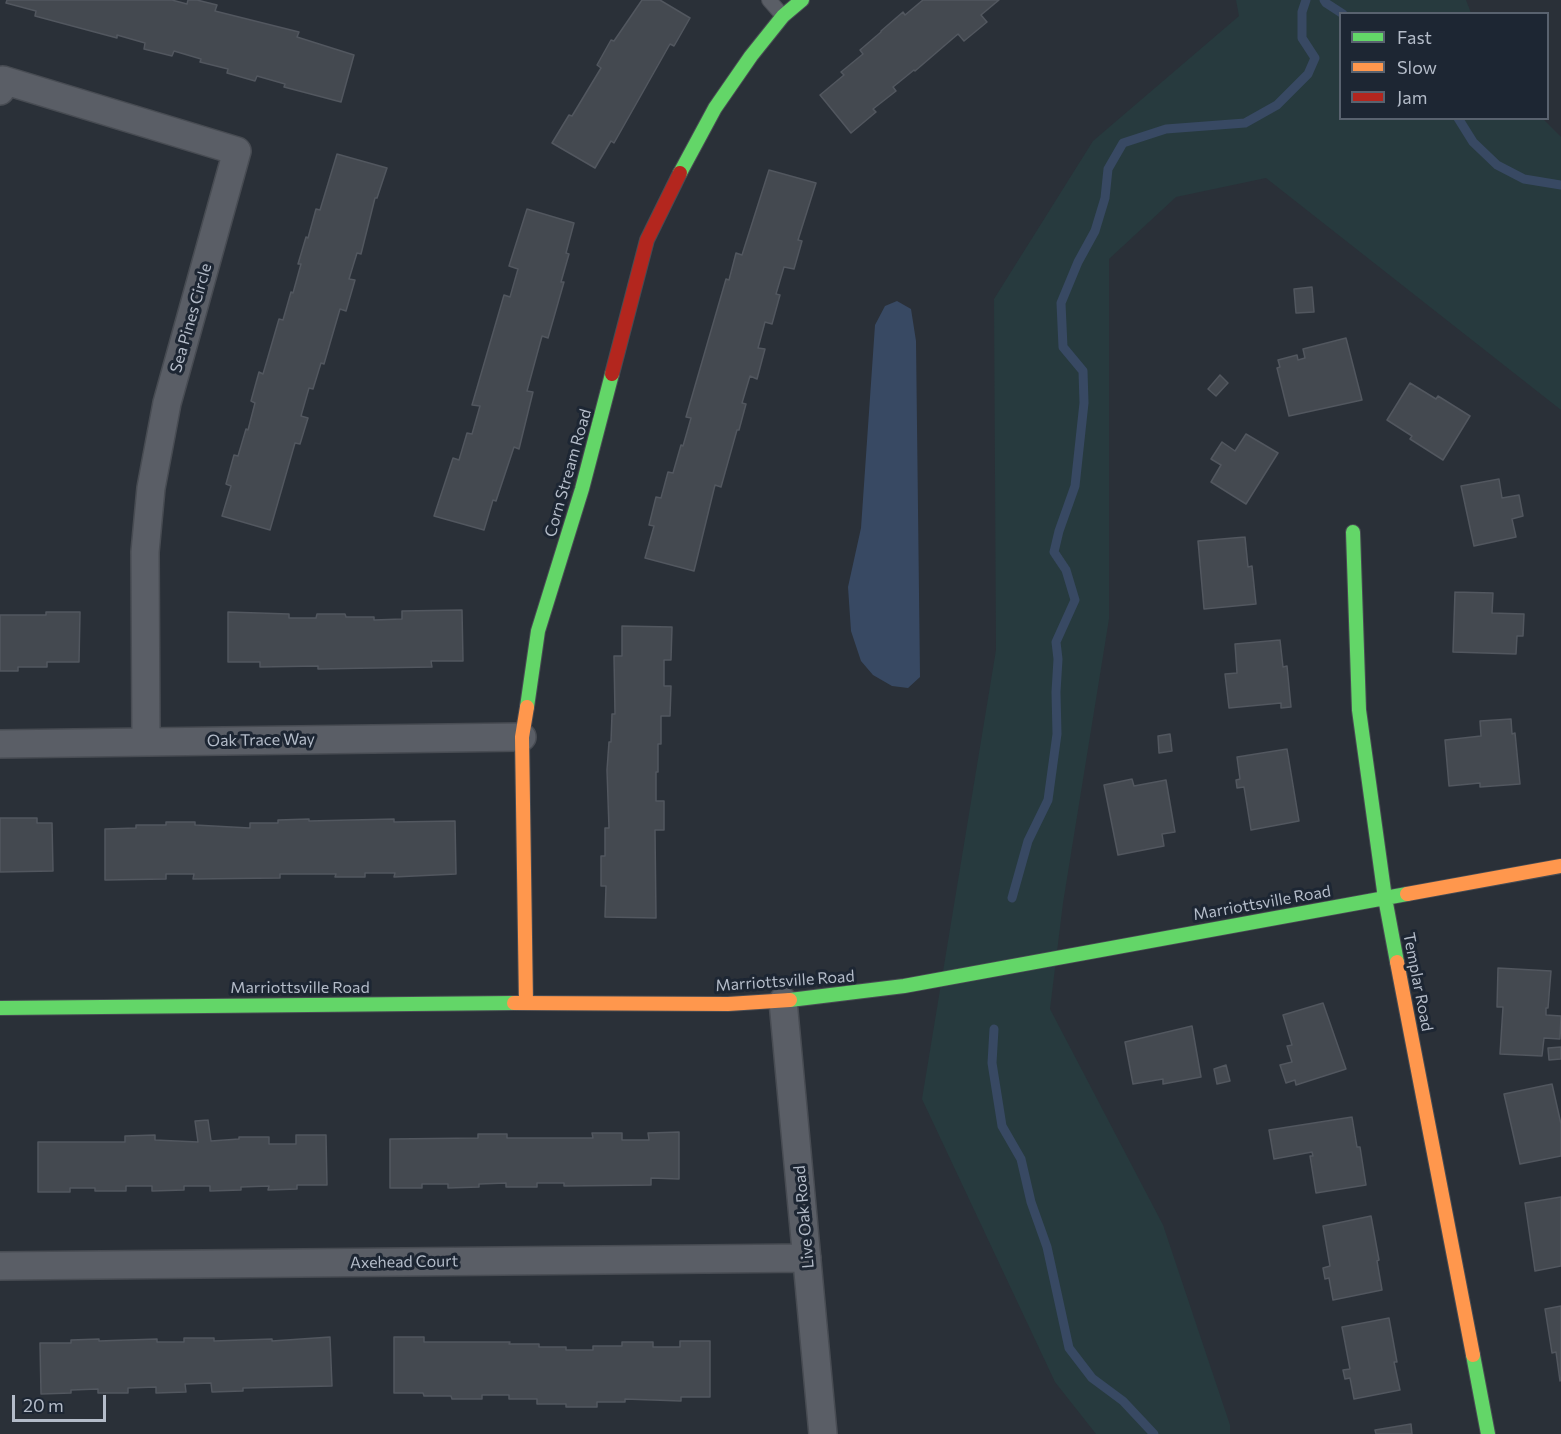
<!DOCTYPE html>
<style>
body{margin:0}
#map{position:relative;width:1561px;height:1434px;overflow:hidden;background:#2a3038;font-family:Commissioner,sans-serif}
canvas{display:block}
.legend{position:absolute;left:1339px;top:12px;width:210px;height:108px;box-sizing:border-box;background:#1d2633;border:2px solid #59626f;margin:0;padding:8px 10px;list-style:none;font-size:18px;color:#b4bcc9}
.legend li{display:flex;align-items:center;gap:12px;height:30px}
.legend b{width:30px;border:2px solid #59626f}
.scale{position:absolute;left:12px;top:1395px;width:94px;height:27px;box-sizing:border-box;border:3px solid #b4bcc9;border-top:0;padding-left:8px;font-size:18px;line-height:21px;white-space:nowrap;color:#b4bcc9;-webkit-text-stroke:4px #1d2633;paint-order:stroke}
</style>
<div id="map">
<canvas width="1561" height="1434"></canvas>
<ul class="legend">
<li><b style="height:8px;background:#63d668"></b>Fast</li>
<li><b style="height:8px;background:#ff974d"></b>Slow</li>
<li><b style="height:8px;background:#b3261e"></b>Jam</li>
</ul>
<div class="scale">20 m</div>
</div>
<script>
const c = document.querySelector('canvas').getContext('2d');
c.lineJoin = 'round';
function fill(path, color) { c.fillStyle = color; c.fill(path, 'evenodd'); }
const poly = rows => new Path2D(rows.map(r => 'M' + r).join(''));
function trace(path, color, width, dash) { c.strokeStyle = color; c.lineWidth = width; c.lineCap = dash ? 'butt' : 'round'; c.setLineDash(dash || []); c.stroke(path); }
function write(font, color, halo, rows, align = 'center') {
  c.font = font + ' Commissioner,sans-serif'; c.lineWidth = 6; c.setLineDash([]); c.textBaseline = 'middle'; c.strokeStyle = halo; c.fillStyle = color; for (const [text, x, y, turn = 0] of rows) {
    c.save(); c.translate(x, y); c.rotate((+turn || 0) * Math.PI / 180); c.textAlign = isNaN(turn) ? turn : align; if (halo) c.strokeText(text, 0, 0); c.fillText(text, 0, 0); c.restore();
  }
}
fill(poly([
 [1236,0,1466,0,1471,13,1340,14,1340,118,1543,119,1561,137,1561,410,1266,178,1176,197,1109,259,1109,619,1063,903,1050,1009,1163,1225,1230,1425,1230,1434,1096,1434,1055,1382,922,1099,996,650,994,299,1093,141,1239,16]
]), '#273a3e');
fill(poly([
 [897,301,911,309,916,341,920,677,908,688,892,686,873,675,861,661,851,631,848,587,861,528,875,325,885,306]
]), '#384963');
trace(poly([
 [1324,0,1326,3,1343,14],
 [1458,118,1473,142,1497,165,1524,179,1561,185],
 [1012,898,1028,841,1048,800,1057,734,1056,692,1058,659,1056,642,1075,600,1066,570,1054,552,1059,531,1075,486,1084,403,1083,371,1063,347,1061,303,1078,262,1095,231,1105,198,1108,169,1123,143,1166,129,1245,123,1277,105,1308,74,1315,58,1302,38,1302,12,1306,0],
 [994,1029,992,1063,1002,1126,1021,1159,1031,1202,1047,1247,1069,1348,1092,1378,1123,1401,1154,1434]
]), '#384963', 9);
const building = poly([
 [7,0,172,0,187,4,188,0,197,0,217,5,215,11,299,32,297,37,354,55,341,102,284,87,285,84,257,76,255,81,227,73,228,69,200,62,201,59,174,51,172,56,144,49,145,43,117,35,117,38,35,16,36,11,6,3,7,0],
 [642,0,660,0,690,18,674,46,670,44,614,143,611,141,595,168,552,143,569,115,572,116,601,68,597,65,611,40,614,41,642,0],
 [923,0,999,0,981,15,987,22,964,41,958,34,915,71,914,70,893,87,896,91,873,109,876,112,851,133,820,95,844,75,841,72,863,54,860,50,881,32,881,31,903,12,905,15,923,0],
 [337,154,387,168,377,198,375,198,361,254,357,253,349,279,355,280,346,311,340,309,324,364,321,363,313,389,309,388,301,416,308,418,300,444,295,443,270,530,222,516,231,486,226,484,234,455,238,456,246,429,248,430,255,403,251,401,259,372,263,374,279,319,283,320,291,292,293,293,301,264,298,264,306,237,308,238,316,209,320,210,337,154],
 [769,170,816,183,798,240,802,241,794,269,784,267,776,294,780,295,772,324,765,322,758,348,765,349,757,379,750,376,742,403,746,404,739,430,737,430,721,487,715,485,694,571,645,558,654,526,649,525,656,497,661,498,668,472,673,473,681,445,683,446,691,418,686,417,726,279,729,280,736,253,742,255,769,170],
 [527,209,574,223,566,253,569,254,561,282,564,282,548,338,542,336,527,391,533,392,519,449,514,447,496,501,493,500,484,530,434,516,453,458,459,460,467,433,472,434,480,406,472,405,504,295,510,297,518,269,509,266,527,209],
 [1312,287,1314,312,1296,313,1294,289,1312,287],
 [1346,338,1362,400,1289,416,1277,368,1280,367,1278,360,1297,355,1298,360,1305,358,1303,349,1346,338],
 [1220,375,1228,383,1216,396,1208,389,1220,375],
 [1410,383,1436,399,1438,396,1470,416,1443,460,1410,439,1412,436,1387,420,1410,383],
 [1246,434,1278,453,1246,504,1211,482,1221,465,1211,459,1222,442,1235,451,1246,434],
 [1499,479,1502,498,1519,495,1523,516,1512,519,1516,537,1474,546,1461,486,1499,479],
 [1245,537,1248,567,1252,566,1256,604,1204,609,1198,541,1245,537],
 [1455,592,1493,593,1492,613,1524,614,1523,636,1517,636,1516,654,1453,652,1455,592],
 [462,610,463,661,431,661,432,667,318,669,318,666,260,667,260,662,228,662,228,612,289,614,289,618,316,618,317,614,345,614,346,617,374,617,374,620,402,619,402,611,462,610],
 [46,612,80,612,79,662,47,662,47,667,18,667,18,671,0,671,0,615,46,615,46,612],
 [622,626,672,627,671,660,664,660,664,686,671,686,670,716,661,716,661,744,658,744,658,772,656,772,656,801,664,801,664,830,655,830,656,918,605,917,606,886,601,886,601,856,605,856,605,828,609,828,607,770,609,742,611,742,612,714,615,714,614,656,622,656,622,626],
 [1280,640,1283,667,1287,666,1291,707,1281,708,1281,703,1229,708,1225,674,1237,673,1235,644,1280,640],
 [1511,719,1512,734,1515,733,1520,784,1480,787,1480,783,1449,786,1445,740,1481,736,1480,721,1511,719],
 [1170,734,1172,751,1159,753,1158,736,1170,734],
 [1287,749,1299,821,1251,830,1244,787,1237,788,1236,780,1240,779,1237,757,1287,749],
 [1132,779,1134,786,1166,780,1175,832,1162,834,1164,846,1118,855,1104,785,1132,779],
 [0,818,37,818,37,823,52,823,53,871,0,872,0,818],
 [309,819,309,821,394,819,394,822,455,821,456,874,394,877,395,873,365,873,365,877,335,877,336,874,280,874,280,878,193,879,194,874,166,874,166,879,105,880,105,829,136,828,136,825,166,825,166,822,195,822,195,825,250,828,250,823,278,823,278,820,309,819],
 [1498,968,1551,971,1548,1008,1546,1008,1546,1015,1561,1016,1560,1039,1544,1038,1542,1056,1500,1054,1503,1007,1497,1007,1498,968],
 [1323,1003,1346,1069,1296,1085,1295,1080,1286,1083,1280,1065,1292,1062,1287,1046,1292,1045,1283,1015,1323,1003],
 [1192,1026,1201,1077,1163,1084,1163,1079,1133,1084,1125,1042,1192,1026],
 [1561,1047,1561,1059,1549,1060,1548,1048,1561,1047],
 [1226,1065,1230,1081,1217,1084,1214,1069,1226,1065],
 [1552,1084,1561,1124,1561,1156,1520,1164,1504,1094,1552,1084],
 [1352,1117,1357,1147,1360,1147,1366,1185,1316,1193,1310,1156,1313,1156,1312,1152,1274,1159,1269,1130,1352,1117],
 [208,1120,211,1141,239,1139,239,1137,269,1137,269,1144,296,1144,296,1135,326,1135,327,1185,297,1185,297,1189,268,1190,269,1186,241,1187,241,1190,210,1191,210,1186,184,1186,184,1190,152,1191,152,1186,126,1186,126,1191,95,1191,95,1188,70,1188,70,1192,38,1192,38,1142,125,1142,125,1136,155,1135,155,1140,198,1142,195,1121,208,1120],
 [679,1132,679,1179,651,1178,651,1185,564,1186,564,1183,537,1183,537,1187,506,1187,506,1183,479,1184,479,1187,448,1188,448,1184,422,1184,422,1188,390,1188,390,1139,478,1138,478,1134,507,1134,507,1138,593,1138,592,1133,622,1133,622,1140,649,1140,648,1133,679,1132],
 [1561,1197,1561,1266,1535,1271,1525,1203,1561,1197],
 [1371,1216,1379,1260,1377,1261,1382,1290,1333,1300,1329,1278,1325,1279,1323,1268,1330,1266,1323,1226,1371,1216],
 [1561,1306,1561,1380,1560,1381,1556,1352,1552,1353,1545,1309,1561,1306],
 [1389,1318,1397,1362,1394,1362,1400,1390,1354,1399,1350,1378,1345,1379,1343,1370,1350,1369,1342,1327,1389,1318],
 [330,1337,332,1386,243,1388,243,1391,212,1392,211,1383,185,1384,186,1392,156,1393,156,1387,128,1388,128,1393,98,1393,98,1389,71,1390,71,1393,41,1394,40,1343,71,1343,71,1340,99,1339,99,1341,157,1339,157,1342,184,1342,184,1338,214,1338,214,1341,272,1339,272,1341,330,1337],
 [394,1337,424,1337,424,1342,510,1342,509,1344,539,1344,539,1347,566,1347,566,1350,593,1350,593,1346,622,1346,622,1342,653,1342,653,1347,680,1347,680,1341,710,1341,710,1397,681,1397,681,1401,625,1399,625,1402,597,1402,597,1407,566,1407,566,1404,537,1404,537,1399,509,1399,509,1395,482,1395,482,1399,452,1399,451,1396,424,1396,423,1393,394,1393,394,1337],
 [1411,1424,1412,1434,1376,1434,1375,1430,1411,1424]
]);
fill(building, '#444950');
trace(building, '#52575f', 1.5);
const lane = poly([
 [769,0,783,16]
]);
const street = poly([
 [0,91,3,80,237,151,167,403,151,488,145,552,146,741],
 [0,744,522,737],
 [783,1001,823,1434],
 [0,1266,807,1258]
]);
const fast = poly([
 [680,173,715,108,751,56,783,16,802,0],
 [1353,532,1359,710,1385,898,1397,962],
 [527,707,538,631,582,489,612,374],
 [790,1000,904,986,1407,894],
 [0,1008,514,1003],
 [1473,1355,1488,1434]
]);
const slow = poly([
 [1407,894,1561,866],
 [1397,962,1473,1355],
 [514,1003,728,1004,790,1000],
 [526,1003,522,737,527,707]
]);
const jam = poly([
 [612,374,647,240,680,173]
]);
trace(lane, '#484c53', 16);
trace(street, '#484c53', 30);
trace(fast, '#484c53', 16);
trace(slow, '#484c53', 16);
trace(jam, '#484c53', 16);
trace(lane, '#5a5e66', 14);
trace(street, '#5a5e66', 27);
trace(fast, '#63d668', 14);
trace(slow, '#ff974d', 14);
trace(jam, '#b3261e', 14);
write('16px', '#b4bcc9', '#1d2633', [
 ["Sea Pines Circle",191,318,-74],
 ["Corn Stream Road",568,473,-74],
 ["Oak Trace Way",261,740,-1],
 ["Marriottsville Road",1262,903,-10],
 ["Marriottsville Road",785,981,-4],
 ["Templar Road",1418,982,79],
 ["Marriottsville Road",300,988],
 ["Live Oak Road",804,1217,-95],
 ["Axehead Court",404,1262,-1]
]);
</script>
